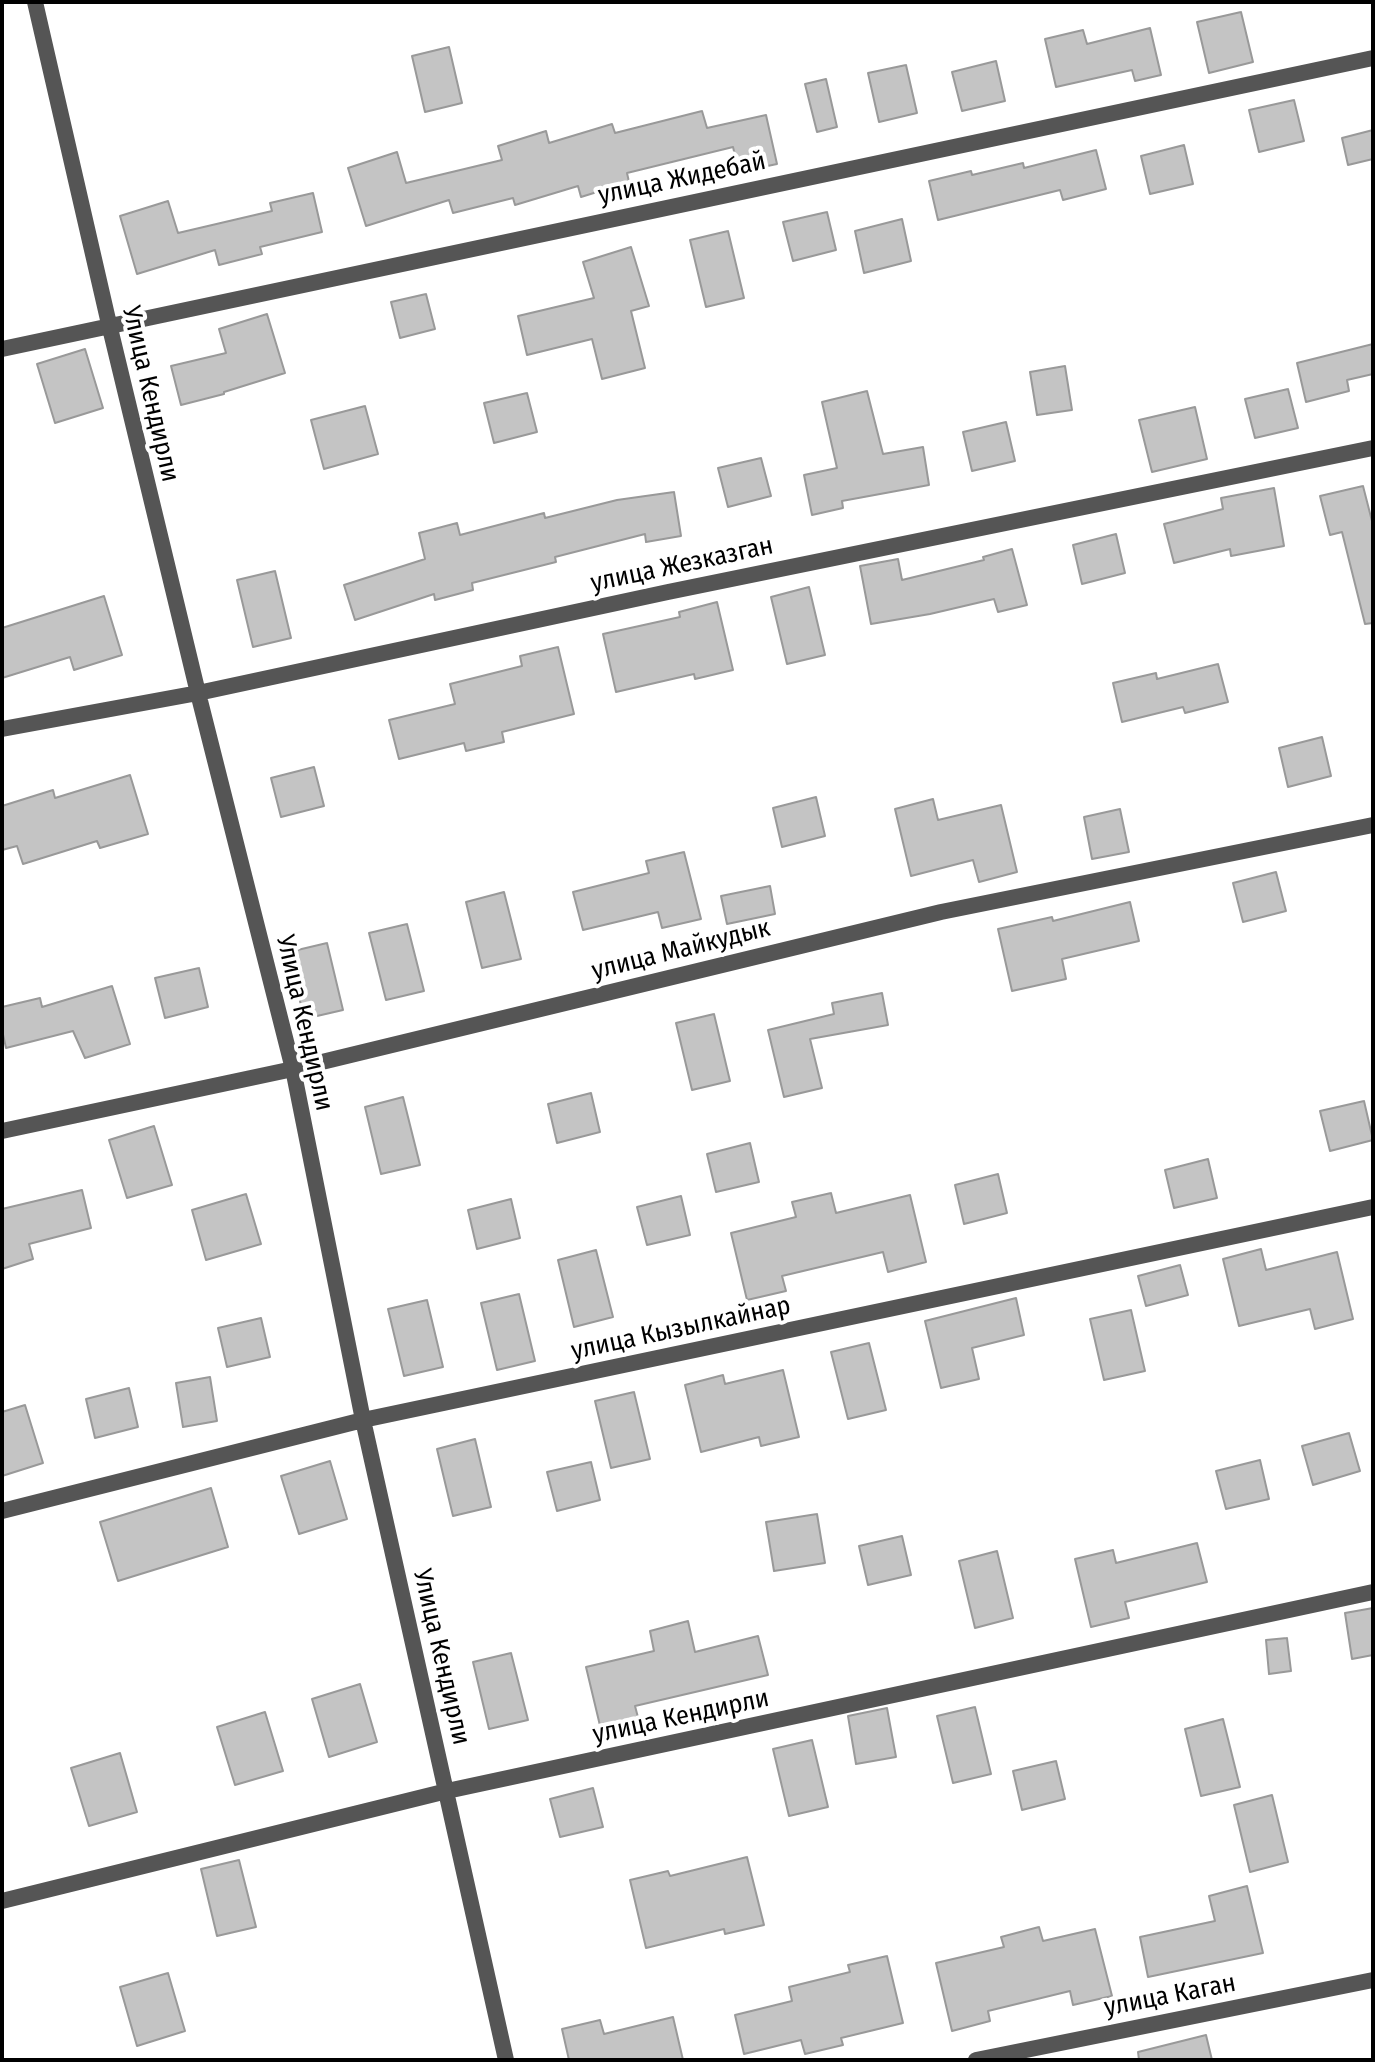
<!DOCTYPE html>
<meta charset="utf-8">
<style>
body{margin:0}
#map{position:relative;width:1375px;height:2062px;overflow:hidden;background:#fff;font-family:"Fira Sans Condensed",sans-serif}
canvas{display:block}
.frame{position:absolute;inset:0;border:4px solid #000;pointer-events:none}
</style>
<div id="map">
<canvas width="1375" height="2062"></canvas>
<div class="frame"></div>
</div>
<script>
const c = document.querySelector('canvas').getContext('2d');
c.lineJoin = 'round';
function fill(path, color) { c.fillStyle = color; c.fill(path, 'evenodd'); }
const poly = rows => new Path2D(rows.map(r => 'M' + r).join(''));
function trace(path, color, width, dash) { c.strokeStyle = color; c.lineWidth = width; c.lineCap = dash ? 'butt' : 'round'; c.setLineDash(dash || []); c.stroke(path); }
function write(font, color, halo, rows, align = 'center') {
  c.font = font + ' "Fira Sans Condensed",sans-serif'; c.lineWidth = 8; c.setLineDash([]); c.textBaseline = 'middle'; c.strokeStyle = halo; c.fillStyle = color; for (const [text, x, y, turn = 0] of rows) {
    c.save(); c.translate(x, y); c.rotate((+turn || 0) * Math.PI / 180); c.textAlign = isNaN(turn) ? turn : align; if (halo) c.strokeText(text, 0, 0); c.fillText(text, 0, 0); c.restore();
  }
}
const building = poly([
 [1241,12,1253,62,1209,73,1197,22,1241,12],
 [1150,28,1161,75,1135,81,1132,70,1056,87,1045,39,1083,30,1087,44,1150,28],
 [449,47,462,103,425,112,412,56,449,47],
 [996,61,1005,101,962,111,952,72,996,61],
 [906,65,917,113,879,122,868,73,906,65],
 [826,79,837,127,817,132,805,84,826,79],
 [1294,100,1304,141,1259,152,1249,110,1294,100],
 [702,111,707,128,766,115,777,164,739,172,733,147,627,173,629,182,581,197,578,186,515,205,513,198,453,213,449,200,366,226,348,168,397,152,406,183,502,160,498,146,546,131,549,143,612,124,615,133,702,111],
 [1373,130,1373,159,1348,165,1342,138,1373,130],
 [1184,145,1193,184,1150,194,1141,156,1184,145],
 [1096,150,1106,189,1063,200,1060,190,938,220,929,181,971,171,972,175,1023,163,1024,168,1096,150],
 [313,193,322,232,260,247,262,254,219,265,215,250,137,274,120,216,168,201,178,233,272,211,270,203,313,193],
 [827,212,836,250,793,261,783,222,827,212],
 [902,219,911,261,864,273,855,231,902,219],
 [728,231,744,298,706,307,690,240,728,231],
 [631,247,649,306,631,311,645,368,602,379,592,339,527,355,518,316,594,298,583,262,631,247],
 [426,294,435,329,400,338,391,302,426,294],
 [267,314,285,373,224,392,224,394,181,405,171,366,226,353,219,329,267,314],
 [1373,344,1373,374,1347,380,1349,391,1306,402,1297,363,1373,344],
 [85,349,103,408,55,423,37,364,85,349],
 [1065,366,1072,410,1037,415,1030,372,1065,366],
 [1288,389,1298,428,1255,438,1245,399,1288,389],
 [867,391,883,454,923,447,929,485,842,501,843,508,812,515,804,475,837,468,822,402,867,391],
 [527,393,537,432,494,443,484,403,527,393],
 [365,406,378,454,324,469,311,420,365,406],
 [1195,407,1207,459,1152,472,1139,420,1195,407],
 [1006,422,1015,461,972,471,963,432,1006,422],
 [761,458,771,496,728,507,718,468,761,458],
 [1363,486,1373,525,1373,623,1365,624,1342,532,1330,535,1320,496,1363,486],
 [1274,488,1284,546,1231,556,1230,549,1174,563,1164,524,1223,509,1221,498,1274,488],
 [674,492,681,536,646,542,645,534,555,557,556,562,472,583,473,590,435,600,434,594,355,620,344,585,425,559,419,533,457,523,460,535,544,513,545,518,617,500,674,492],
 [1116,534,1125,573,1082,584,1073,545,1116,534],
 [1012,549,1027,605,998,612,994,599,930,614,871,624,860,566,898,559,902,580,984,560,983,557,1012,549],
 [275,571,291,638,253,647,237,580,275,571],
 [809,587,825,655,787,664,771,597,809,587],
 [104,596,122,655,74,670,70,657,2,678,2,628,104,596],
 [717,602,733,670,695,679,694,674,616,692,603,634,680,617,679,612,717,602],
 [558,647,574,714,502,732,504,742,466,751,464,743,399,759,389,720,455,704,450,684,522,666,520,656,558,647],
 [1218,664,1228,702,1185,713,1183,707,1122,722,1113,683,1156,673,1157,679,1218,664],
 [1322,737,1331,776,1288,787,1279,748,1322,737],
 [314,767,324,806,281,817,271,778,314,767],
 [130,775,148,834,100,848,97,841,23,864,17,846,2,850,2,806,53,790,55,798,130,775],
 [816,797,825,836,782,847,773,808,816,797],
 [933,799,938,820,1001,805,1017,872,979,882,973,860,911,876,895,809,933,799],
 [1120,809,1129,852,1092,859,1084,817,1120,809],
 [684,852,701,919,662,928,658,912,583,930,573,892,649,873,646,861,684,852],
 [1276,872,1286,911,1243,922,1233,883,1276,872],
 [770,886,775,914,727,924,721,896,770,886],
 [504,892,521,959,482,968,466,902,504,892],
 [1130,902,1139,941,1062,959,1066,979,1012,991,998,929,1052,917,1053,921,1130,902],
 [407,924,424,991,386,1000,369,933,407,924],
 [327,943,343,1010,304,1019,289,952,327,943],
 [199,968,208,1007,165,1018,155,978,199,968],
 [112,986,130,1044,85,1058,73,1031,6,1048,2,1030,2,1007,40,998,42,1007,112,986],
 [882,993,888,1025,810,1039,822,1088,784,1097,768,1030,834,1014,832,1003,882,993],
 [714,1014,730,1081,692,1090,676,1023,714,1014],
 [591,1093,600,1132,557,1143,548,1104,591,1093],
 [403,1097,420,1165,381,1174,365,1107,403,1097],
 [1364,1101,1373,1140,1330,1151,1320,1111,1364,1101],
 [154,1126,172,1185,127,1198,109,1140,154,1126],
 [750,1143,759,1182,716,1192,707,1154,750,1143],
 [1208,1159,1217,1198,1174,1208,1165,1170,1208,1159],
 [998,1174,1007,1213,964,1224,955,1185,998,1174],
 [82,1190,91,1228,29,1244,33,1259,2,1269,2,1209,82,1190],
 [831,1193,836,1213,910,1195,926,1262,888,1272,883,1252,782,1276,786,1291,747,1300,731,1233,796,1217,792,1202,831,1193],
 [246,1194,261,1244,206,1260,192,1210,246,1194],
 [681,1196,690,1235,647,1245,637,1207,681,1196],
 [511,1199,520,1238,477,1249,468,1210,511,1199],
 [1261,1249,1266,1270,1337,1252,1353,1319,1315,1329,1310,1309,1239,1326,1223,1259,1261,1249],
 [596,1250,613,1317,574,1327,558,1260,596,1250],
 [1180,1265,1188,1295,1146,1306,1138,1276,1180,1265],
 [519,1294,535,1361,497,1370,481,1303,519,1294],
 [1016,1298,1024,1335,972,1348,979,1379,941,1388,925,1321,1016,1298],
 [427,1300,443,1367,404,1376,388,1309,427,1300],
 [1131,1310,1145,1371,1104,1380,1090,1319,1131,1310],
 [261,1318,270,1357,227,1367,218,1328,261,1318],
 [869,1343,886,1410,848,1419,831,1352,869,1343],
 [783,1370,799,1437,761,1446,759,1437,701,1452,685,1385,723,1375,725,1384,783,1370],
 [210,1377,217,1421,183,1427,176,1383,210,1377],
 [129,1388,138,1427,95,1438,86,1399,129,1388],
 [634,1392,650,1459,611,1468,595,1401,634,1392],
 [25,1405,43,1463,2,1476,2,1412,25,1405],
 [1349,1433,1360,1471,1313,1485,1302,1446,1349,1433],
 [475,1439,491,1507,453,1516,437,1449,475,1439],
 [1260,1460,1269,1499,1226,1509,1216,1471,1260,1460],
 [330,1461,347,1519,299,1534,281,1476,330,1461],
 [591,1462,600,1500,557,1511,547,1472,591,1462],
 [211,1488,228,1547,118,1581,100,1522,211,1488],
 [817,1514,825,1563,774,1571,766,1522,817,1514],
 [902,1536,911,1575,868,1585,859,1546,902,1536],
 [1197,1543,1207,1582,1125,1602,1129,1618,1091,1627,1075,1559,1113,1550,1116,1563,1197,1543],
 [997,1551,1013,1618,975,1628,959,1561,997,1551],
 [1373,1608,1373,1655,1352,1659,1345,1613,1373,1608],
 [688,1621,695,1652,758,1636,768,1675,635,1706,640,1725,602,1734,586,1667,654,1651,650,1631,688,1621],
 [1287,1638,1291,1671,1269,1674,1266,1640,1287,1638],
 [511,1653,528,1720,489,1729,473,1662,511,1653],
 [360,1684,377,1742,329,1757,312,1699,360,1684],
 [975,1707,991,1774,953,1783,937,1716,975,1707],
 [887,1708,896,1757,856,1764,848,1716,887,1708],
 [265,1712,283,1771,235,1785,217,1727,265,1712],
 [1223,1719,1240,1787,1201,1796,1185,1729,1223,1719],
 [812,1740,828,1807,789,1816,773,1749,812,1740],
 [120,1753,137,1812,89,1826,71,1768,120,1753],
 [1056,1761,1065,1799,1022,1810,1013,1771,1056,1761],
 [593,1788,603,1827,560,1837,550,1799,593,1788],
 [1272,1795,1288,1862,1250,1872,1234,1805,1272,1795],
 [747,1857,764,1925,725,1934,724,1929,646,1948,630,1880,668,1871,670,1876,747,1857],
 [239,1860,256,1927,217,1936,201,1869,239,1860],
 [1247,1886,1263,1953,1148,1977,1140,1937,1215,1921,1209,1896,1247,1886],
 [1039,1927,1043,1941,1095,1929,1112,1996,1073,2005,1070,1991,988,2011,990,2021,952,2031,936,1963,1004,1947,1001,1937,1039,1927],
 [887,1956,903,2023,841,2038,843,2045,805,2054,801,2040,744,2054,735,2015,792,2001,789,1987,850,1972,848,1965,887,1956],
 [168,1973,185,2031,137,2046,120,1987,168,1973],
 [673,2017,683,2060,569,2060,562,2029,600,2020,604,2034,673,2017],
 [1206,2035,1212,2060,1139,2060,1138,2052,1206,2035]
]);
fill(building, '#c4c4c4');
trace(building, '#999', 2);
trace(poly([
 [35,2,109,324,198,693,293,1069,363,1420,506,2060],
 [2,349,1373,58],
 [2,729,198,693,668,592,1373,448],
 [2,1131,293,1069,941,912,1373,825],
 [2,1511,363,1420,1373,1207],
 [2,1901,447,1791,1373,1592],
 [976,2060,1373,1980]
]), '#555', 16);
write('26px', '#000', '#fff', [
 ["улица Жидебай",682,179,-12],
 ["Улица Кендирли",150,394,77],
 ["улица Жезказган",682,565,-12],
 ["улица Майкудык",681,950,-14],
 ["Улица Кендирли",304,1023,77],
 ["улица Кызылкайнар",681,1329,-12],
 ["Улица Кендирли",441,1657,77],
 ["улица Кендирли",681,1717,-12],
 ["улица Каган",1170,1996,-11]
]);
</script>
